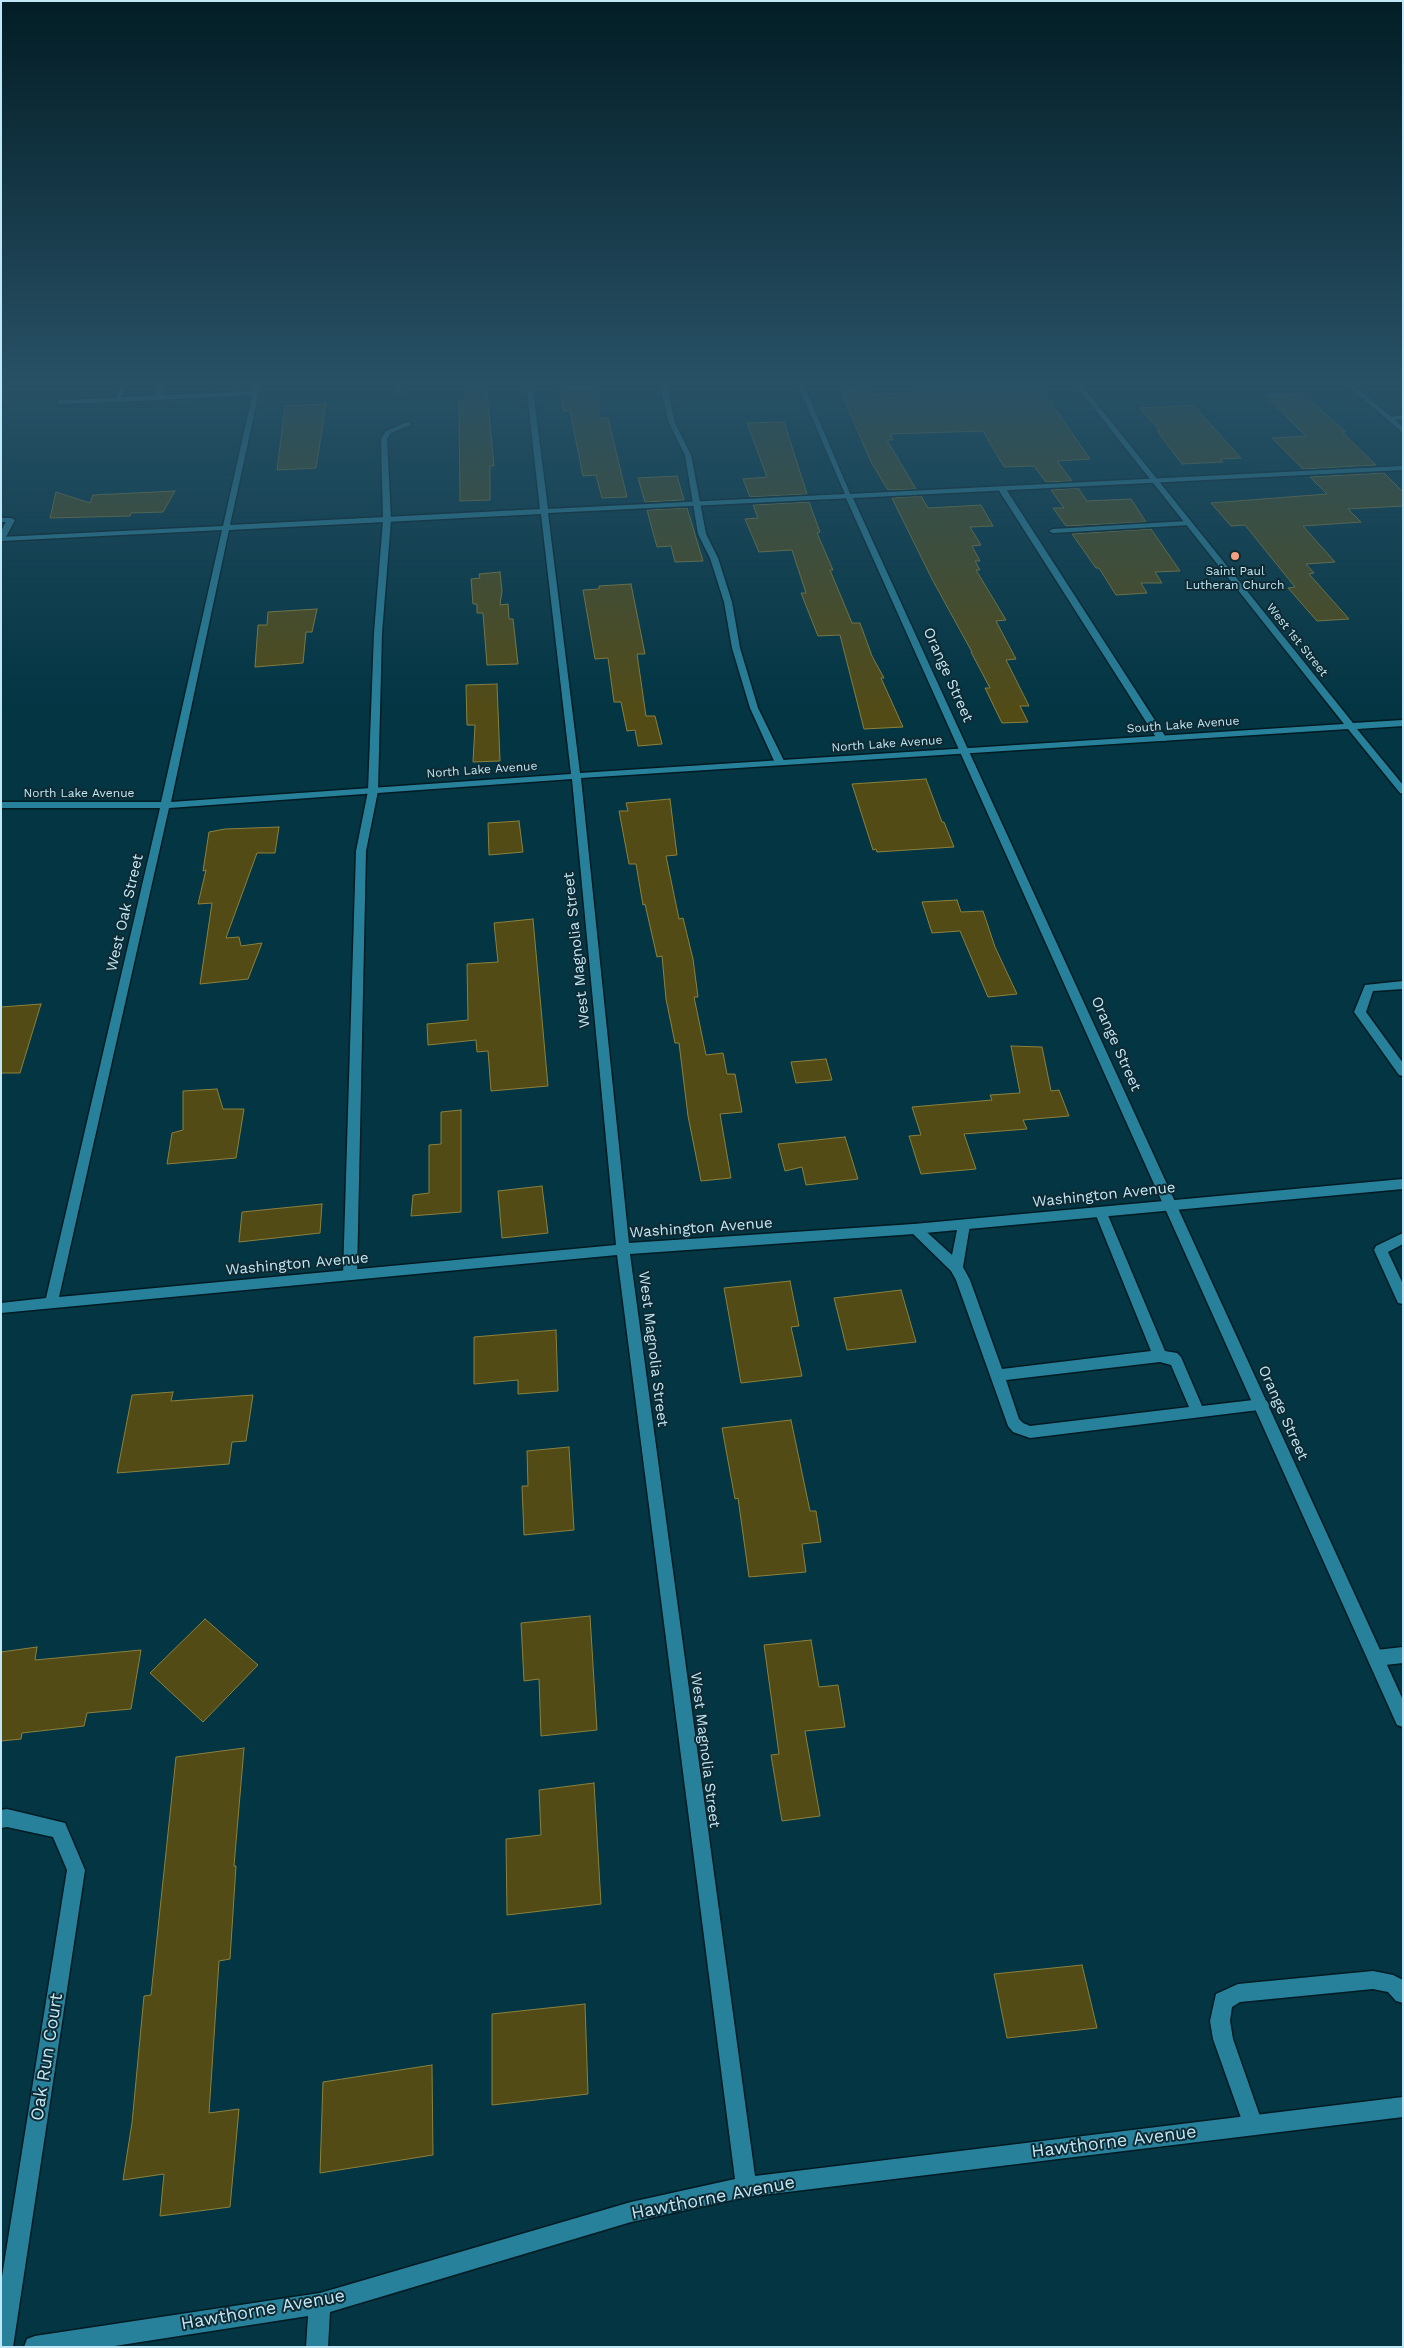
<!DOCTYPE html>
<style>
body{margin:0}
#map{position:relative;width:1404px;height:2348px;overflow:hidden;background:#033543;font-family:"Work Sans",sans-serif}
canvas{display:block}
.frame{position:absolute;inset:0;border:2px solid #c1e8f7;pointer-events:none}
</style>
<div id="map">
<canvas width="1404" height="2348"></canvas>
<div class="frame"></div>
</div>
<script>
const c = document.querySelector('canvas').getContext('2d');
c.lineJoin = 'round';
function fill(path, color) { c.fillStyle = color; c.fill(path, 'evenodd'); }
const poly = rows => new Path2D(rows.map(r => 'M' + r).join(''));
function trace(path, color, width, dash) { c.strokeStyle = color; c.lineWidth = width; c.lineCap = dash ? 'butt' : 'round'; c.setLineDash(dash || []); c.stroke(path); }
function write(font, color, halo, rows, align = 'center') {
  c.font = font + ' "Work Sans",sans-serif'; c.lineWidth = 4; c.setLineDash([]); c.textBaseline = 'middle'; c.strokeStyle = halo; c.fillStyle = color; for (const [text, x, y, turn = 0] of rows) {
    c.save(); c.translate(x, y); c.rotate((+turn || 0) * Math.PI / 180); c.textAlign = isNaN(turn) ? turn : align; if (halo) c.strokeText(text, 0, 0); c.fillText(text, 0, 0); c.restore();
  }
}
const building = poly([
 [464,383,486,383,494,466,490,466,490,500,460,501,459,401,466,401,464,383],
 [947,383,971,383,975,389,1028,387,1030,390,1043,391,1090,459,1057,461,1072,481,1046,482,1034,466,1004,467,983,431,890,434,893,440,887,440,916,489,888,490,871,462,840,390,866,389,869,395,951,390,947,383],
 [560,388,598,388,599,418,608,418,627,497,602,498,596,475,583,476,570,411,563,411,560,388],
 [1300,394,1305,396,1346,432,1342,432,1376,465,1303,469,1272,438,1306,436,1266,396,1300,394],
 [326,404,316,468,277,470,285,406,326,404],
 [1193,405,1241,458,1220,459,1223,462,1182,464,1157,431,1160,431,1140,408,1193,405],
 [784,422,807,494,750,497,743,479,767,477,747,423,784,422],
 [1384,473,1403,492,1403,506,1348,509,1361,522,1303,526,1335,562,1306,564,1314,573,1309,574,1349,619,1317,621,1288,588,1295,587,1245,525,1231,526,1211,503,1327,494,1310,477,1384,473],
 [677,476,684,500,645,502,638,478,677,476],
 [1078,488,1087,501,1131,499,1146,522,1066,526,1053,508,1064,508,1051,490,1078,488],
 [175,491,163,512,131,513,130,516,50,518,56,492,90,503,93,495,175,491],
 [921,496,928,508,981,505,993,526,970,527,981,545,972,546,980,561,975,561,980,570,976,570,1006,620,996,621,1016,659,1006,660,1029,706,1020,706,1028,722,1002,723,985,688,990,688,971,652,972,652,932,579,892,498,921,496],
 [809,502,820,532,817,533,833,570,830,570,852,623,860,623,872,656,884,678,881,678,903,727,864,729,840,635,818,636,801,593,806,593,792,550,759,552,745,519,758,518,753,505,809,502],
 [687,508,703,561,675,562,671,546,657,547,647,510,687,508],
 [1151,529,1180,571,1155,572,1162,583,1141,583,1147,593,1116,595,1099,568,1096,568,1072,534,1151,529],
 [500,572,502,591,500,605,508,604,509,619,513,619,518,664,487,665,483,613,477,613,477,604,473,604,471,579,480,578,479,574,500,572],
 [631,584,645,654,637,654,646,716,655,716,662,744,638,746,635,730,627,731,621,702,614,702,608,658,595,659,583,590,599,589,599,586,631,584],
 [317,609,312,632,306,632,303,663,255,667,258,625,267,625,268,612,317,609],
 [497,684,500,761,473,762,475,725,467,725,466,685,497,684],
 [926,779,942,822,944,822,954,847,877,852,876,849,873,850,852,784,926,779],
 [670,799,677,855,666,856,679,919,683,918,693,959,698,997,694,997,706,1055,723,1053,727,1074,735,1074,742,1112,720,1114,731,1178,701,1181,688,1116,679,1043,675,1043,666,999,662,956,657,957,645,904,643,905,636,864,629,864,619,811,628,811,626,803,670,799],
 [519,821,523,852,489,855,488,823,519,821],
 [279,827,275,853,257,853,226,938,239,937,241,946,262,943,248,979,200,984,212,903,198,904,206,870,203,871,209,832,225,829,279,827],
 [957,900,961,912,983,911,995,947,1017,994,988,997,960,931,932,933,922,902,957,900],
 [533,919,548,1086,491,1091,488,1051,477,1052,476,1040,428,1045,427,1024,468,1020,467,964,498,962,494,923,533,919],
 [41,1004,20,1073,1,1073,1,1007,41,1004],
 [1011,1046,1042,1047,1051,1091,1059,1090,1069,1116,1023,1120,1027,1129,964,1134,976,1169,921,1174,909,1136,921,1135,912,1107,992,1100,990,1095,1020,1093,1011,1046],
 [826,1059,832,1080,796,1083,791,1062,826,1059],
 [217,1089,223,1109,244,1109,236,1158,167,1164,172,1133,183,1130,183,1091,217,1089],
 [461,1110,461,1212,411,1216,413,1195,429,1193,429,1145,441,1144,441,1112,461,1110],
 [845,1137,858,1179,806,1185,802,1167,785,1171,778,1144,845,1137],
 [542,1186,548,1233,502,1238,498,1191,542,1186],
 [322,1204,320,1233,239,1242,242,1212,322,1204],
 [790,1281,799,1326,791,1327,802,1376,741,1383,724,1288,790,1281],
 [901,1290,916,1342,847,1350,834,1298,901,1290],
 [556,1330,558,1391,518,1394,518,1380,474,1384,474,1337,556,1330],
 [173,1392,171,1401,253,1395,246,1441,232,1442,229,1464,117,1473,132,1395,173,1392],
 [791,1420,810,1511,816,1511,821,1542,802,1544,806,1572,749,1577,738,1498,735,1499,722,1428,791,1420],
 [569,1447,574,1530,524,1535,522,1486,528,1486,527,1451,569,1447],
 [590,1616,597,1730,541,1736,539,1679,524,1681,521,1623,590,1616],
 [205,1619,258,1665,203,1722,150,1673,205,1619],
 [811,1640,819,1687,838,1685,845,1727,805,1731,820,1816,782,1821,771,1755,779,1754,764,1645,811,1640],
 [37,1647,35,1660,141,1650,131,1709,87,1713,84,1726,22,1733,21,1739,1,1741,1,1652,37,1647],
 [244,1748,234,1866,236,1866,230,1959,219,1961,209,2113,239,2109,230,2207,160,2216,164,2174,123,2180,132,2123,144,1996,151,1995,176,1757,244,1748],
 [594,1783,601,1904,507,1915,506,1839,541,1835,539,1790,594,1783],
 [1082,1965,1097,2028,1007,2038,994,1974,1082,1965],
 [585,2004,588,2094,492,2105,492,2014,585,2004],
 [432,2065,433,2155,320,2173,323,2082,432,2065]
]);
fill(building, '#524b16');
trace(building, '#8b813d', 1);
const service = poly([
 [122,383,128,383,122,397,155,396,159,383,165,383,162,395,256,391,259,393,256,395,118,402,60,404,57,402,60,400,116,398,122,383],
 [393,383,399,383,402,394,398,394,393,383],
 [660,383,666,383,675,423,691,455,706,534,718,558,732,602,740,648,758,708,785,763,783,765,777,765,775,763,750,708,732,648,724,602,710,558,698,534,685,455,669,423,660,383],
 [1403,415,1403,419,1388,420,1385,418,1403,415],
 [408,422,411,424,410,425,391,433,387,439,391,520,382,633,378,791,366,851,357,1275,355,1279,350,1280,345,1279,343,1275,356,851,368,791,374,633,383,520,381,439,386,431,408,422],
 [999,487,1006,489,1167,739,1165,741,1157,739,998,489,999,487],
 [1,518,11,518,15,520,5,539,1,541,1,531,6,522,1,522,1,518],
 [1187,521,1191,523,1190,525,1053,533,1049,531,1053,529,1187,521],
 [1403,981,1403,989,1373,991,1366,1012,1403,1063,1403,1076,1399,1075,1354,1012,1365,985,1403,981],
 [1101,1208,1106,1210,1107,1213,1165,1351,1177,1353,1181,1357,1202,1406,1262,1399,1267,1401,1269,1405,1267,1409,1030,1438,1013,1432,1008,1426,956,1280,951,1271,908,1229,909,1225,914,1224,919,1225,952,1255,958,1225,959,1222,969,1222,970,1225,963,1267,970,1280,1002,1369,1151,1351,1095,1213,1096,1210,1101,1208],
 [1160,1362,1171,1365,1189,1407,1030,1426,1023,1423,1019,1419,1006,1380,1160,1362],
 [1403,1233,1403,1244,1388,1252,1403,1284,1403,1304,1398,1303,1374,1250,1376,1246,1403,1233],
 [1403,1647,1403,1663,1376,1666,1370,1664,1368,1658,1370,1652,1376,1650,1403,1647],
 [1373,1971,1393,1975,1403,1980,1403,2003,1396,2001,1388,1992,1373,1989,1240,2002,1232,2007,1230,2021,1233,2039,1263,2125,1260,2132,1253,2135,1246,2132,1213,2039,1210,2021,1216,1994,1238,1984,1373,1971]
]);
const minor = poly([
 [255,383,261,383,230,525,540,509,526,383,532,383,548,509,845,494,797,383,803,383,852,498,548,513,580,773,1344,724,1074,383,1080,383,1353,723,1403,720,1403,726,1357,729,1403,785,1403,794,1400,793,1348,729,581,778,629,1243,914,1224,1403,1179,1403,1189,914,1234,630,1254,755,2176,1403,2097,1403,2117,746,2197,631,2222,330,2312,328,2347,306,2347,308,2316,108,2347,24,2347,27,2339,35,2336,320,2293,631,2202,735,2179,617,1255,1,1313,1,1303,46,1298,160,808,1,808,1,802,161,802,222,530,1,541,1,537,223,526,255,383],
 [541,514,571,774,171,802,229,530,541,514],
 [572,779,616,1245,59,1297,169,808,572,779],
 [7,1809,65,1823,85,1870,13,2347,1,2347,1,2283,67,1870,53,1837,7,1827,1,1828,1,1810,7,1809]
]);
const tertiary = poly([
 [1345,383,1351,383,1403,427,1403,433,1345,383],
 [1403,466,1403,470,853,498,1403,1700,1403,1727,1397,1725,845,496,849,494,1403,466]
]);
trace(service, '#011b23', 3);
trace(minor, '#011b23', 3);
trace(tertiary, '#011b23', 3);
fill(service, '#28819b');
fill(minor, '#28819b');
fill(tertiary, '#28819b');
const sky = c.createLinearGradient(0, 0, 0, 711);
sky.addColorStop(0, '#021d25');
sky.addColorStop(0.54, '#285166');
sky.addColorStop(1, '#28516600');
c.fillStyle = sky;
c.fillRect(0, 0, 1404, 711);
for (const [x, y, r, color] of [
 [1235,556,5,"#f2a081"]
]) { const dot = new Path2D(); dot.arc(x, y, r, 0, 2 * Math.PI); c.fillStyle = color; c.fill(dot); trace(dot, '#0f2a32', 2); }
write('12px', '#c1e8f7', '#0f2a32', [
 ["Saint Paul",1235,571],
 ["Lutheran Church",1235,585]
]);
write('12px', '#c1e8f7', '#0f2a32', [
 ["West 1st Street",1297,640,51],
 ["South Lake Avenue",1183,725,-4],
 ["North Lake Avenue",887,744,-4],
 ["North Lake Avenue",482,770,-4],
 ["North Lake Avenue",79,793]
]);
write('15px', '#c1e8f7', '#0f2a32', [
 ["Orange Street",948,675,66],
 ["West Oak Street",125,913,-77],
 ["West Magnolia Street",577,950,-96],
 ["Orange Street",1116,1044,66],
 ["Washington Avenue",1104,1195,-6],
 ["Washington Avenue",701,1228,-4],
 ["Washington Avenue",297,1264,-5],
 ["West Magnolia Street",653,1349,83],
 ["Orange Street",1283,1413,66],
 ["West Magnolia Street",705,1750,83]
]);
write('18px', '#c1e8f7', '#0f2a32', [
 ["Oak Run Court",47,2057,-81],
 ["Hawthorne Avenue",1114,2142,-7],
 ["Hawthorne Avenue",713,2198,-11],
 ["Hawthorne Avenue",263,2310,-10]
]);
</script>
